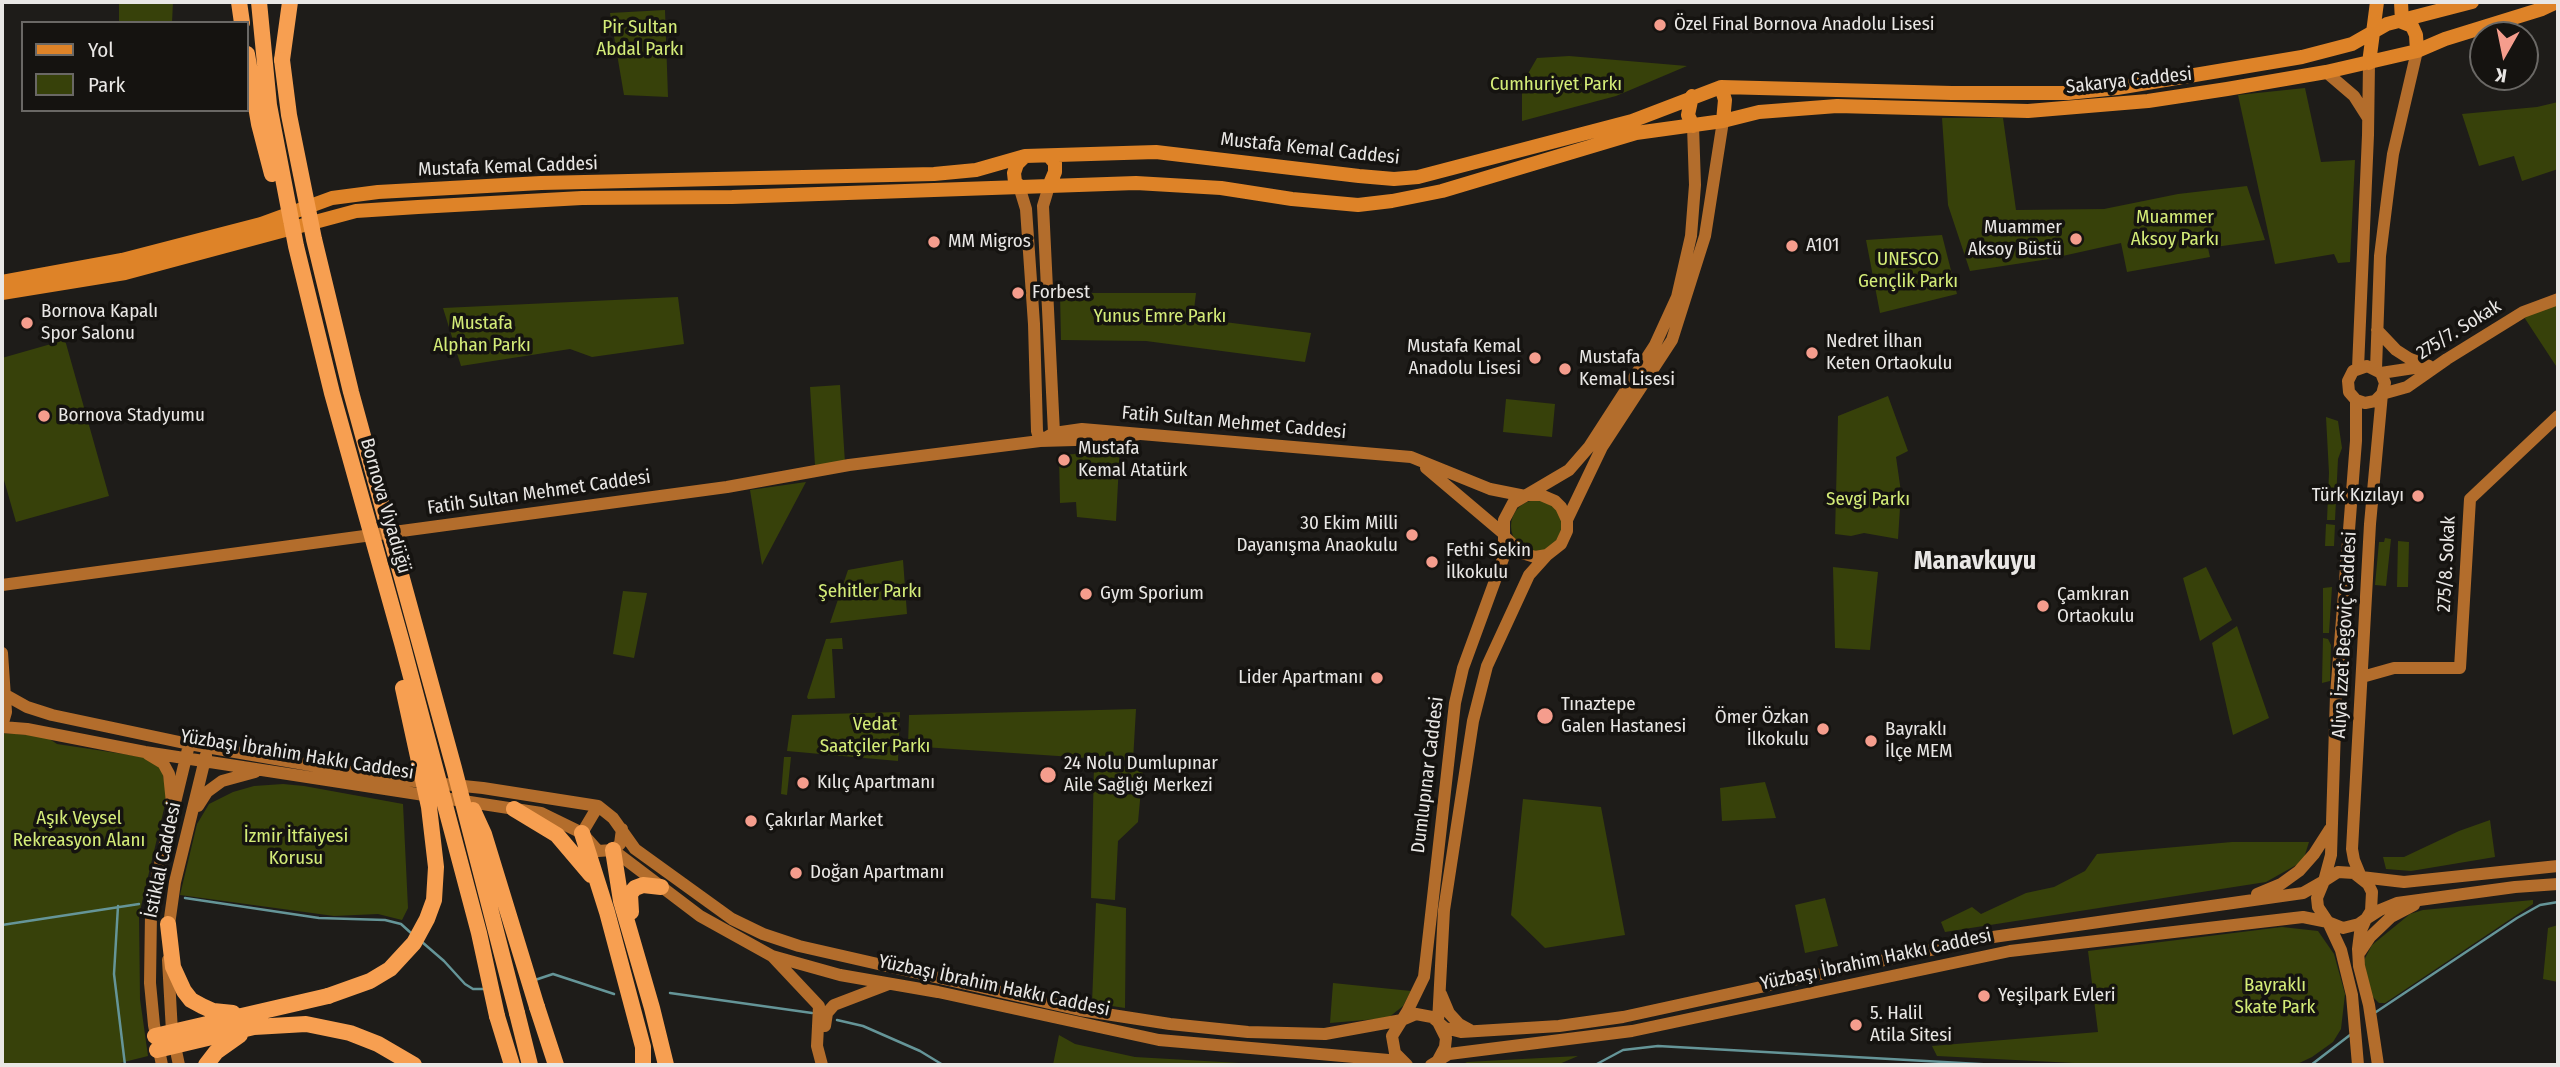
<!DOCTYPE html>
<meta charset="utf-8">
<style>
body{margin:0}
#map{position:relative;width:2560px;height:1067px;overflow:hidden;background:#1e1c19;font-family:"Fira Sans Condensed",sans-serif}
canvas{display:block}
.frame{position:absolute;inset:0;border:4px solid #e9e7e5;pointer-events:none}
.legend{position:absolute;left:21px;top:21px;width:228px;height:91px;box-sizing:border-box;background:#151310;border:2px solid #6a6865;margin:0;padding:9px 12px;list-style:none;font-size:21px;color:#e9e7e5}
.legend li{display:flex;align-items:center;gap:14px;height:35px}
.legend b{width:35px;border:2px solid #6a6865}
.north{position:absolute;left:2469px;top:21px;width:70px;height:70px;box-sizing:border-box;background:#151310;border:2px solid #6a6865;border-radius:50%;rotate:189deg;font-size:19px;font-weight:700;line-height:28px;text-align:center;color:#e9e7e5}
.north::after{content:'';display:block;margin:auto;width:24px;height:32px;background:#f59d8d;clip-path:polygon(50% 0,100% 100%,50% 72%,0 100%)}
</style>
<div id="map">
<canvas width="2560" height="1067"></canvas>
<div class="frame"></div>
<ul class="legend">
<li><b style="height:9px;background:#de8328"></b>Yol</li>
<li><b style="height:19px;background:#37410a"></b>Park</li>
</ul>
<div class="north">K</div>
</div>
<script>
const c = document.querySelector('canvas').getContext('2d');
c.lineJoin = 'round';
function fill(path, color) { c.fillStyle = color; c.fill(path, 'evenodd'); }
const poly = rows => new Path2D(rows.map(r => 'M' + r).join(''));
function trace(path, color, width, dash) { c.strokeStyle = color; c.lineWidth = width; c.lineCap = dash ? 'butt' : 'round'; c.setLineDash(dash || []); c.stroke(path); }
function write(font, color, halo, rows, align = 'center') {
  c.font = font + ' "Fira Sans Condensed",sans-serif'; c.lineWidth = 7; c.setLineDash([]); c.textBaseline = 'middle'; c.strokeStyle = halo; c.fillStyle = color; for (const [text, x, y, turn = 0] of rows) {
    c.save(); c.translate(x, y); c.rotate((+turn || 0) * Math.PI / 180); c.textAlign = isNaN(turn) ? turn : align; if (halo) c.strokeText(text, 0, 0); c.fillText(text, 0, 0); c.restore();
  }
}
fill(poly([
 [119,2,173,2,172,23,119,22],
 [665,10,668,97,624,95,610,13],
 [1569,56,1687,66,1616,96,1522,121,1522,84,1537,58],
 [2305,88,2321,162,2355,160,2350,262,2338,263,2334,254,2275,264,2238,95],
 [2558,102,2558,169,2522,181,2514,156,2479,166,2462,114,2537,107],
 [1942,118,2003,118,2016,210,2104,209,2178,194,2247,186,2265,240,2208,248,2210,257,2127,272,2121,243,2049,259,1970,271,1948,205],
 [1942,235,1957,294,1880,313,1866,240],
 [1060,293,1196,293,1193,318,1311,333,1305,362,1146,341,1061,340],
 [678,297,684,344,592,357,570,349,461,366,443,308],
 [2558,303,2558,369,2524,317],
 [65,340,109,496,16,522,2,473,2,358],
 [840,385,845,463,815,465,810,387],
 [1888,396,1908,451,1896,457,1901,492,1898,539,1864,533,1851,536,1835,534,1838,416],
 [1506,399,1555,404,1552,437,1503,432],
 [2326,417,2338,421,2342,448,2338,459,2335,520,2327,520,2329,473],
 [1085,445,1120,445,1116,521,1077,517,1076,502,1060,503,1059,455,1075,454],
 [806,482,762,565,750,490],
 '1511 526a26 26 0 1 1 52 0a26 26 0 1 1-52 0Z',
 [2326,524,2335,525,2334,546,2325,546],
 [2385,538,2391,539,2386,586,2375,585,2379,542,2384,542],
 [2398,541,2409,542,2408,587,2397,587],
 [903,560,907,614,830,623,848,570],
 [1833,567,1878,572,1870,650,1835,648],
 [2206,567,2232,620,2200,641,2183,578],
 [2332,587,2329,633,2323,633,2323,588],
 [623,591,647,593,634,658,613,654],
 [2237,626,2269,718,2233,735,2212,643],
 [842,638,843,649,832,649,835,698,808,699,807,697,826,639],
 [2323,638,2328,639,2331,645,2330,681,2322,683],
 [1136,709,1133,761,908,746,909,715],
 [900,712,898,761,787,751,792,715],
 [2,733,45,736,57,744,150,758,162,770,167,796,139,915,140,999,148,1056,112,1065,2,1065],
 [784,757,791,757,787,795,781,794],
 [1094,764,1143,768,1138,822,1118,841,1115,900,1091,898],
 [1765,782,1776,818,1722,821,1720,788],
 [283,784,304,786,403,804,408,908,402,920,378,914,334,916,180,895,197,824,209,804,233,792,254,786],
 [1523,799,1601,807,1625,935,1545,948,1511,915],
 [2490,820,2495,857,2411,871,2386,869,2383,857,2404,857,2459,831],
 [2232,842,2309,842,2304,858,2298,864,2266,882,1945,932,1941,922,1972,907,1981,914,2026,893,2054,887,2085,871,2097,854],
 [1825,898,1838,946,1805,953,1795,905],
 [2533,900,2533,904,2385,1003,2379,1003,2369,993,2364,960,2372,945,2410,914,2423,910],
 [1096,903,1126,908,1125,1008,1092,1003],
 [2558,925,2558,982,2543,979,2548,928],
 [2282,927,2318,931,2334,954,2345,994,2341,1029,2333,1042,2312,1057,2295,1065,2113,1065,1937,1056,1932,1046,2098,1032,2088,951],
 [1333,983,1411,991,1403,1006,1388,1018,1330,1023],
 [1059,1035,1075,1044,1135,1057,1274,1065,1053,1065],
 [1578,1056,1557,1065,1461,1065,1467,1062]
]), '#37410a');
trace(poly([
 [185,898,319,918,385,920,401,924,411,933],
 [118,906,114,974,125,1065],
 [2,925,139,904],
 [422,942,444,961,465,984,473,989,484,989],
 [535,980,553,974,614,994],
 [670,993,812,1013],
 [2376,1012,2517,918,2540,905,2558,902],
 [837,1020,863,1026,920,1051,943,1065],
 [1595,1065,1623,1050,1658,1046,1997,1065],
 [2311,1065,2350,1035]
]), '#659598', 2.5);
trace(poly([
 [2326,72,2354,96,2368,118],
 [1019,186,1026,209,1034,324,1037,431,1040,441],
 [1049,186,1043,206,1054,433],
 [2377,330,2396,350,2410,359,2429,366],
 [2358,368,2368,135,2369,63],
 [2376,369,2380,256,2389,184,2393,154,2417,51],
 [2381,373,2427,366],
 [1042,440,1054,433,1082,429,1411,457,1490,489,1525,496],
 [1426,468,1504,534],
 [1567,520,1602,447,1672,340,1705,236,1723,121],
 [1505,537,1522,553,1535,557,1547,555],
 [2,585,727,487,849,465,1040,441,1110,439,1139,434],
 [2,653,6,712,2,726],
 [2362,677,2394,668,2460,668,2470,499,2558,416],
 [2,693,27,707,52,715,189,744,385,778,483,788,598,806,613,818,635,849,732,919,763,934,799,946,1080,1010,1170,1024,1248,1032,1325,1034,1402,1020,1416,1014,1432,1017,1445,1028,1461,1032,1559,1026,1623,1017,1986,938,2303,893,2324,881],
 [2,727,27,729,145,752,541,813,582,833,598,851,613,850,620,844,622,829],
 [148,754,163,763,169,774,172,803],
 [198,806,207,792,222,781,255,772],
 [582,833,598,806],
 [613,850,700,916,772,956,840,975,938,992,1159,1040,1400,1061],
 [2361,877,2354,860,2352,849,2370,524,2382,394,2385,383,2381,373,2367,366,2353,371,2348,381,2349,392,2356,400,2365,403,2375,401,2382,394,2407,387,2447,359,2523,312,2558,299],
 [2361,877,2404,882,2558,866],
 [2324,881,2331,855,2336,695,2356,441,2356,400],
 [2257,894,2281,884,2299,871,2314,854,2330,829],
 [2328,922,2341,950,2352,995,2358,1065],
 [168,932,175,882,206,755],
 [2360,952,2370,937,2391,917,2414,905],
 [772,956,819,1006,817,1046,822,1065],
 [168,960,172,1032,179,1065],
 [1441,994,1449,1013,1459,1024,1470,1030],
 [1438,1022,1444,910,1473,721,1487,666,1529,575,1547,555,1561,544,1567,531,1567,520,1561,507,1555,501,1541,495,1528,495],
 [825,1026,827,1013,834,1005,889,984],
 [1438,1060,1445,1047,1446,1038,1438,1022],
 [162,1065,154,1025,150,983,151,913,155,885,188,749],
 [1407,1065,1395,1053,1392,1036,1407,1012,1424,977,1455,703,1463,668,1504,556,1504,520,1513,503,1569,470,1589,447,1655,345,1677,297,1691,236,1695,185,1693,126],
 [1431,1065,1449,1054,1632,1031,2010,951,2303,917,2328,922],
 [2378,1065,2369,1005,2359,966,2358,949,2360,933,2366,919,2371,911,2372,892,2368,884,2354,873,2338,872,2324,881,2317,898,2318,907,2328,922,2343,928,2359,924,2366,919,2380,910,2397,903,2515,887,2558,884]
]), '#b36d2c', 12);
trace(poly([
 [2401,2,2402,22],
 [2402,22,2412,26,2416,35,2417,51],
 [2369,63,2377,2],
 [1721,87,1725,100,1723,121],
 [1692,96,1688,115,1693,126],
 [1049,156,1055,163,1055,172,1049,186],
 [1019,186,1015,182,1014,173,1017,164,1025,156],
 [2,282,122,260,261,224,332,198,378,192,541,183,934,174,976,170,1025,156,1156,152,1359,176,1394,179,1418,177,1632,121,1721,87,1952,93,2068,93,2117,88,2302,57,2352,44,2387,24,2472,2],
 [2,293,125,273,356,211,418,207,582,198,732,197,1136,183,1221,188,1292,199,1358,205,1392,201,1442,191,1636,133,1723,121,1759,112,1837,106,2028,111,2148,101,2227,89,2326,72,2417,51,2445,39,2542,9,2557,2]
]), '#de8328', 14);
trace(poly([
 [239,2,242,23],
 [282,60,290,2],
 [514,809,557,835,591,875],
 [582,833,607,912,643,1047,643,1065],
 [613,850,621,901,652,1008,666,1065],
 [631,912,630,894,635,888,643,885,661,887],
 [168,924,173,967,184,991,191,1000,202,1006,213,1011,233,1013],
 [537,1007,556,1065],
 [517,1013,530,1065],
 [497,1016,512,1065],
 [155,1036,328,996],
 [157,1050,254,1027,306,1024,350,1033,378,1044,414,1065],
 [206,1065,216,1052,240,1035]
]), '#f79f51', 16);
trace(poly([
 [259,2,269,105,296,246,332,393,402,643,479,933,497,1016],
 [247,54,259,124,272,174],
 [282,60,289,115,314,239,351,392,454,768,517,1013],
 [473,810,484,834,537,1007],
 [328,996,370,981,390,969,414,943,427,919,434,900,436,867,429,807,403,688]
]), '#f79f51', 16);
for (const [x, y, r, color] of [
 [1660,25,7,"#f59d8d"],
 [2076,239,7,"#f59d8d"],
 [934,242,7,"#f59d8d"],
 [1792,246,7,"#f59d8d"],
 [1018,293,7,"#f59d8d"],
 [27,323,7,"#f59d8d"],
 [1812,353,7,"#f59d8d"],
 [1535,358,7,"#f59d8d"],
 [1565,369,7,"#f59d8d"],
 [44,416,7,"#f59d8d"],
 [1064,460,7,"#f59d8d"],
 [2418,496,7,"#f59d8d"],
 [1412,535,7,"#f59d8d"],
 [1432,562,7,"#f59d8d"],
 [1086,594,7,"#f59d8d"],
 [2043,606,7,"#f59d8d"],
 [1377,678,7,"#f59d8d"],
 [1545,716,9,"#f59d8d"],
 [1823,729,7,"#f59d8d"],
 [1871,741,7,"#f59d8d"],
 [1048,775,9,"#f59d8d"],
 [803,783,7,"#f59d8d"],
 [751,821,7,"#f59d8d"],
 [796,873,7,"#f59d8d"],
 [1984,996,7,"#f59d8d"],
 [1856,1025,7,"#f59d8d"]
]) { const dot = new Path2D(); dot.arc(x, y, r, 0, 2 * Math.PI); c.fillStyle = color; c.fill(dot); trace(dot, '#151310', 2.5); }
write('19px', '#e9e7e5', '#151310', [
 ["Özel Final Bornova Anadolu Lisesi",1674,25],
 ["Muammer",2062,228,"right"],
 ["Aksoy Büstü",2062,250,"right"],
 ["MM Migros",948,242],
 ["A101",1806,246],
 ["Forbest",1032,293],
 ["Bornova Kapalı",41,312],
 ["Spor Salonu",41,334],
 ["Nedret İlhan",1826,342],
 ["Keten Ortaokulu",1826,364],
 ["Mustafa Kemal",1521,347,"right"],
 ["Anadolu Lisesi",1521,369,"right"],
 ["Mustafa",1579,358],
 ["Kemal Lisesi",1579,380],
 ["Bornova Stadyumu",58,416],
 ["Mustafa",1078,449],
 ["Kemal Atatürk",1078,471],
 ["Türk Kızılayı",2404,496,"right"],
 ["30 Ekim Milli",1398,524,"right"],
 ["Dayanışma Anaokulu",1398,546,"right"],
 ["Fethi Sekin",1446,551],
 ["İlkokulu",1446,573],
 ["Gym Sporium",1100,594],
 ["Çamkıran",2057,595],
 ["Ortaokulu",2057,617],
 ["Lider Apartmanı",1363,678,"right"],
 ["Tınaztepe",1561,705],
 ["Galen Hastanesi",1561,727],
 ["Ömer Özkan",1809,718,"right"],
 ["İlkokulu",1809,740,"right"],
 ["Bayraklı",1885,730],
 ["İlçe MEM",1885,752],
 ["24 Nolu Dumlupınar",1064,764],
 ["Aile Sağlığı Merkezi",1064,786],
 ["Kılıç Apartmanı",817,783],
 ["Çakırlar Market",765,821],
 ["Doğan Apartmanı",810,873],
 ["Yeşilpark Evleri",1998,996],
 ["5. Halil",1870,1014],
 ["Atila Sitesi",1870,1036]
], 'left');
write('19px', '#d4ec78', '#151310', [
 ["Pir Sultan",640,28],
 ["Abdal Parkı",640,50],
 ["Cumhuriyet Parkı",1556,85],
 ["Muammer",2175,218],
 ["Aksoy Parkı",2175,240],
 ["UNESCO",1908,260],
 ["Gençlik Parkı",1908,282],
 ["Yunus Emre Parkı",1160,317],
 ["Mustafa",482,324],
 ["Alphan Parkı",482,346],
 ["Sevgi Parkı",1868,500],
 ["Şehitler Parkı",870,592],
 ["Vedat",875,725],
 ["Saatçiler Parkı",875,747],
 ["Aşık Veysel",79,819],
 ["Rekreasyon Alanı",79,841],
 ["İzmir İtfaiyesi",296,837],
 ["Korusu",296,859],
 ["Bayraklı",2275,986],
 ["Skate Park",2275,1008]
]);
write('19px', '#e9e7e5', '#151310', [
 ["Sakarya Caddesi",2129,81,-6],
 ["Mustafa Kemal Caddesi",1310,149,6],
 ["Mustafa Kemal Caddesi",508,167,-2],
 ["275/7. Sokak",2459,330,-32],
 ["Fatih Sultan Mehmet Caddesi",1234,423,5],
 ["Fatih Sultan Mehmet Caddesi",539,493,-8],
 ["Bornova Viyadüğü",385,506,74],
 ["275/8. Sokak",2447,564,-87],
 ["Aliya İzzet Begoviç Caddesi",2345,635,-87],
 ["Yüzbaşı İbrahim Hakkı Caddesi",297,755,9],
 ["Dumlupınar Caddesi",1428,775,-83],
 ["İstiklal Caddesi",163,860,-78],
 ["Yüzbaşı İbrahim Hakkı Caddesi",1876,960,-12],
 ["Yüzbaşı İbrahim Hakkı Caddesi",994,986,12]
]);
write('bold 26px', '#e9e7e5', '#151310', [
 ["Manavkuyu",1975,562]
]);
</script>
